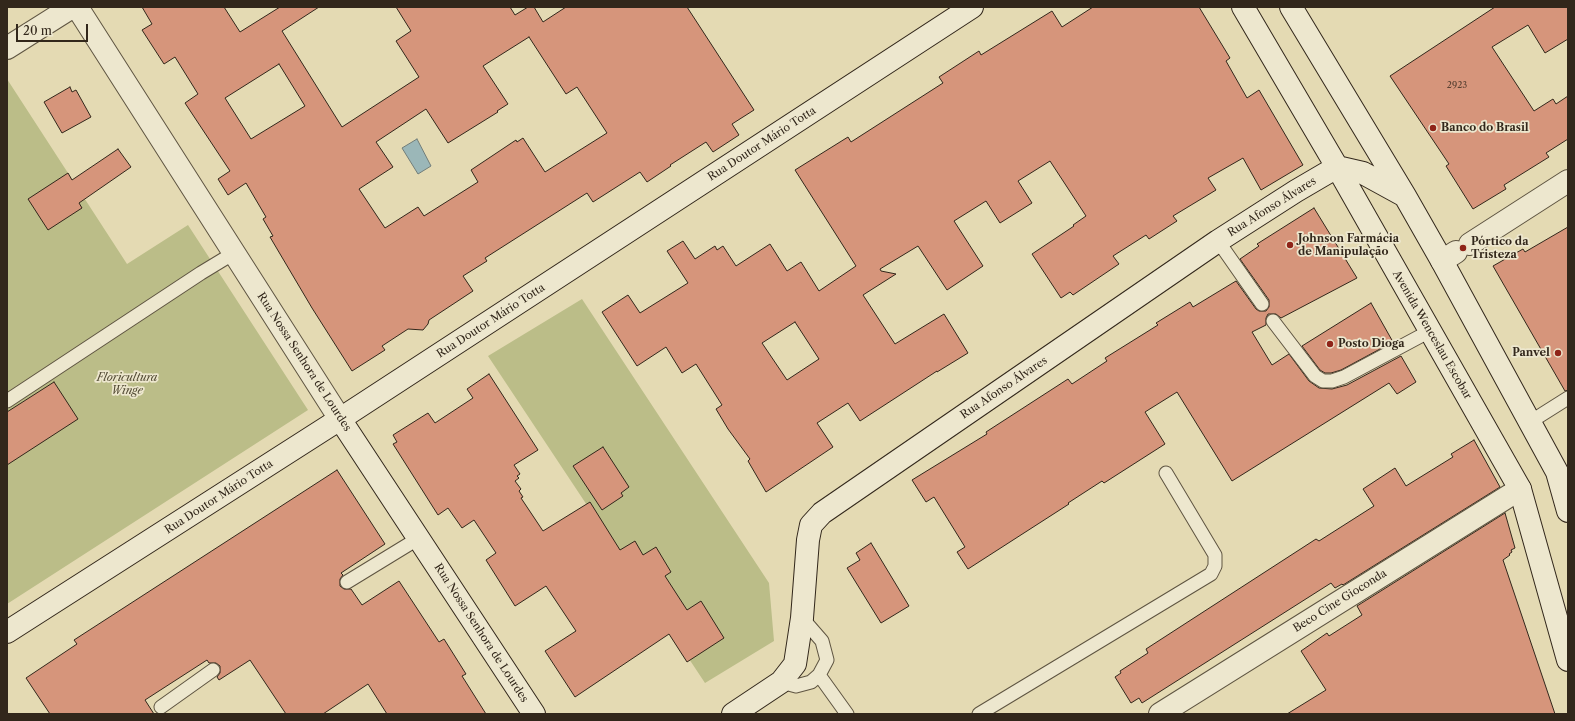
<!DOCTYPE html>
<meta charset="utf-8">
<style>
body{margin:0}
#map{position:relative;width:1575px;height:721px;overflow:hidden;background:#e4dab3;font-family:"Libre Caslon Text",serif}
canvas{display:block}
.frame{position:absolute;inset:0;border:8px solid #32271b;pointer-events:none}
.scale{position:absolute;left:16px;top:24px;width:72px;height:18px;box-sizing:border-box;border:2px solid #32271b;border-top:0;padding-left:5px;font-size:12px;line-height:14px;white-space:nowrap;color:#32271b;-webkit-text-stroke:3px #ede7ce;paint-order:stroke}
</style>
<div id="map">
<canvas width="1575" height="721"></canvas>
<div class="frame"></div>
<div class="scale">20 m</div>
</div>
<script>
const c = document.querySelector('canvas').getContext('2d');
c.lineJoin = 'round';
function fill(path, color) { c.fillStyle = color; c.fill(path, 'evenodd'); }
const poly = rows => new Path2D(rows.map(r => 'M' + r).join(''));
function trace(path, color, width, dash) { c.strokeStyle = color; c.lineWidth = width; c.lineCap = dash ? 'butt' : 'round'; c.setLineDash(dash || []); c.stroke(path); }
function write(font, color, halo, rows, align = 'center') {
  c.font = font + ' "Libre Caslon Text",serif'; c.lineWidth = 3.5; c.setLineDash([]); c.textBaseline = 'middle'; c.strokeStyle = halo; c.fillStyle = color; for (const [text, x, y, turn = 0] of rows) {
    c.save(); c.translate(x, y); c.rotate((+turn || 0) * Math.PI / 180); c.textAlign = isNaN(turn) ? turn : align; if (halo) c.strokeText(text, 0, 0); c.fillText(text, 0, 0); c.restore();
  }
}
fill(poly([
 [7,79,127,264,188,225,308,410,7,604],
 [582,299,769,583,774,641,705,683,488,356]
]), '#bbbd88');
const water = poly([
 [417,139,431,166,418,174,402,148,417,139]
]);
fill(water, '#9bb7b8');
trace(water, '#717d79', 1);
const building = poly([
 [142,7,224,7,240,32,280,7,319,7,282,31,342,127,419,77,396,41,411,31,396,7,510,7,515,15,528,7,534,7,543,22,566,7,687,7,754,110,732,124,739,135,713,152,706,142,670,165,671,166,647,182,640,172,593,202,587,193,485,258,487,261,463,276,473,291,429,320,428,324,423,330,408,329,382,346,385,350,352,371,312,308,270,237,273,236,263,219,266,217,246,183,228,195,218,179,230,171,185,103,198,94,175,57,164,64,142,30,152,24,142,7],
 [529,37,566,94,577,87,607,133,545,172,523,138,517,142,516,140,471,170,478,182,424,216,418,207,385,228,359,189,393,167,376,142,426,109,448,143,498,112,497,111,508,104,483,66,529,37],
 [279,64,305,106,251,139,225,98,279,64],
 [1093,7,1199,7,1230,58,1226,61,1247,98,1259,90,1303,165,1261,190,1243,158,1208,178,1216,190,1173,216,1177,221,1149,239,1146,235,1113,256,1119,264,1073,295,1070,292,1061,298,1032,254,1074,226,1073,225,1086,216,1050,161,1018,181,1032,203,1000,223,986,201,954,221,983,266,947,290,918,246,880,269,881,271,896,274,863,295,895,344,944,314,968,353,937,372,937,371,860,421,848,403,817,423,833,447,766,492,748,461,750,459,728,429,716,409,722,405,696,364,682,373,666,347,637,366,602,312,628,295,640,313,688,283,667,251,683,241,695,259,715,246,717,250,723,246,736,266,770,244,787,271,801,262,819,291,856,266,795,170,848,137,851,142,943,83,939,77,979,51,981,55,1052,11,1062,27,1093,7],
 [795,322,819,359,787,380,762,343,795,322],
 [1495,7,1568,7,1568,39,1545,53,1528,25,1492,47,1534,111,1553,99,1556,104,1568,96,1568,139,1546,153,1549,157,1504,185,1506,189,1473,209,1446,166,1449,164,1390,76,1495,7],
 [70,87,72,92,76,90,91,117,62,133,44,102,70,87],
 [118,149,131,167,79,203,82,208,48,230,28,199,68,173,72,180,118,149],
 [1314,208,1357,278,1281,318,1276,314,1268,314,1266,318,1266,325,1252,332,1272,365,1289,354,1309,381,1319,388,1332,389,1347,385,1401,356,1416,382,1397,394,1389,383,1232,481,1177,392,1145,412,1165,444,1104,483,1102,481,1068,503,1069,504,968,569,957,552,965,547,934,497,926,502,912,480,987,434,986,432,1068,379,1072,384,1107,361,1105,358,1158,325,1156,323,1190,302,1193,307,1236,281,1256,309,1259,311,1266,311,1269,307,1269,300,1240,259,1259,246,1257,244,1314,208],
 [1568,227,1568,390,1565,391,1493,266,1523,249,1525,252,1568,227],
 [1371,303,1393,342,1341,370,1331,373,1325,373,1320,370,1302,346,1371,303],
 [489,374,538,450,514,465,520,474,517,476,519,478,515,481,521,489,519,491,523,497,521,498,543,531,590,502,620,550,635,541,643,555,656,547,671,572,665,576,687,610,701,601,724,638,687,662,669,634,575,697,545,651,576,631,546,586,515,606,486,560,496,553,474,520,462,528,448,508,438,515,393,444,397,442,393,435,428,413,435,423,473,398,467,389,489,374],
 [54,382,78,419,7,465,7,412,54,382],
 [1474,440,1500,487,1343,585,1342,584,1335,588,1331,583,1142,703,1139,698,1131,703,1115,677,1121,673,1120,671,1148,653,1146,649,1316,539,1319,541,1374,506,1363,489,1395,468,1406,486,1453,457,1451,454,1474,440],
 [603,447,629,487,621,493,623,496,602,510,573,466,603,447],
 [337,470,385,544,341,573,343,575,340,579,340,586,344,589,351,589,362,605,399,581,439,642,444,639,466,674,462,676,486,714,387,714,368,684,323,714,286,714,250,660,219,680,217,677,220,673,220,666,216,663,209,663,207,660,145,700,154,714,50,714,26,678,77,644,74,640,337,470],
 [1505,513,1515,548,1511,550,1512,552,1509,554,1510,555,1503,560,1555,714,1287,714,1326,690,1301,651,1327,633,1329,636,1362,615,1357,606,1505,513],
 [871,543,909,606,881,623,847,568,860,560,856,553,871,543]
]);
fill(building, '#d6957b');
trace(building, '#32271b', 1);
const lane = poly([
 [1218,241,1262,304],
 [1273,321,1315,376,1323,381,1332,381,1344,377,1430,331],
 [7,401,201,273,234,253],
 [1530,422,1568,398],
 [347,582,419,538],
 [819,675,847,714],
 [781,682,796,686,811,682,819,675,827,660,822,641,802,618],
 [161,707,213,670],
 [979,714,1211,574,1215,566,1215,555,1166,473]
]);
const street = poly([
 [77,7,340,419],
 [7,48,72,7],
 [1470,244,1568,181],
 [1442,261,1456,252],
 [1160,714,1520,489]
]);
const secondary = poly([
 [1243,7,1337,167,1520,489,1568,660],
 [1291,7,1405,196,1442,261,1557,472,1568,511],
 [340,419,534,714],
 [7,632,340,419,972,7],
 [733,714,781,682,795,664,802,618,808,540,811,525,822,513,1218,241,1296,191,1337,167,1363,173,1405,196]
]);
trace(lane, '#5e5441', 15);
trace(street, '#5e5441', 24);
trace(secondary, '#32271b', 24);
trace(lane, '#ede7ce', 13);
trace(street, '#ede7ce', 22);
trace(secondary, '#ede7ce', 22);
for (const [x, y, r, color] of [
 [1433,128,4,"#8f2418"],
 [1290,245,4,"#8f2418"],
 [1463,248,4,"#8f2418"],
 [1330,344,4,"#8f2418"],
 [1558,353,4,"#8f2418"]
]) { const dot = new Path2D(); dot.arc(x, y, r, 0, 2 * Math.PI); c.fillStyle = color; c.fill(dot); trace(dot, '#ede7ce', 1.5); }
write('9px', '#5b4233', null, [
 ["2923",1457,85]
]);
write('bold 11px', '#32271b', '#ede7ce', [
 ["Banco do Brasil",1441,128],
 ["Johnson Farmácia",1298,239],
 ["de Manipulação",1298,252],
 ["Pórtico da",1471,242],
 ["Tristeza",1471,255],
 ["Posto Dioga",1338,344],
 ["Panvel",1550,353,"right"]
], 'left');
write('11px', '#32271b', '#ede7ce', [
 ["Rua Doutor Mário Totta",762,144,-33],
 ["Rua Afonso Álvares",1272,207,-32],
 ["Rua Doutor Mário Totta",491,321,-33],
 ["Avenida Wenceslau Escobar",1432,335,60],
 ["Rua Nossa Senhora de Lourdes",304,362,57],
 ["Rua Afonso Álvares",1004,388,-34],
 ["Rua Doutor Mário Totta",219,497,-33],
 ["Beco Cine Gioconda",1340,601,-32],
 ["Rua Nossa Senhora de Lourdes",481,633,57]
]);
write('italic 11px', '#544c36', '#ede7ce', [
 ["Floricultura",127,378],
 ["Winge",127,391]
]);
</script>
